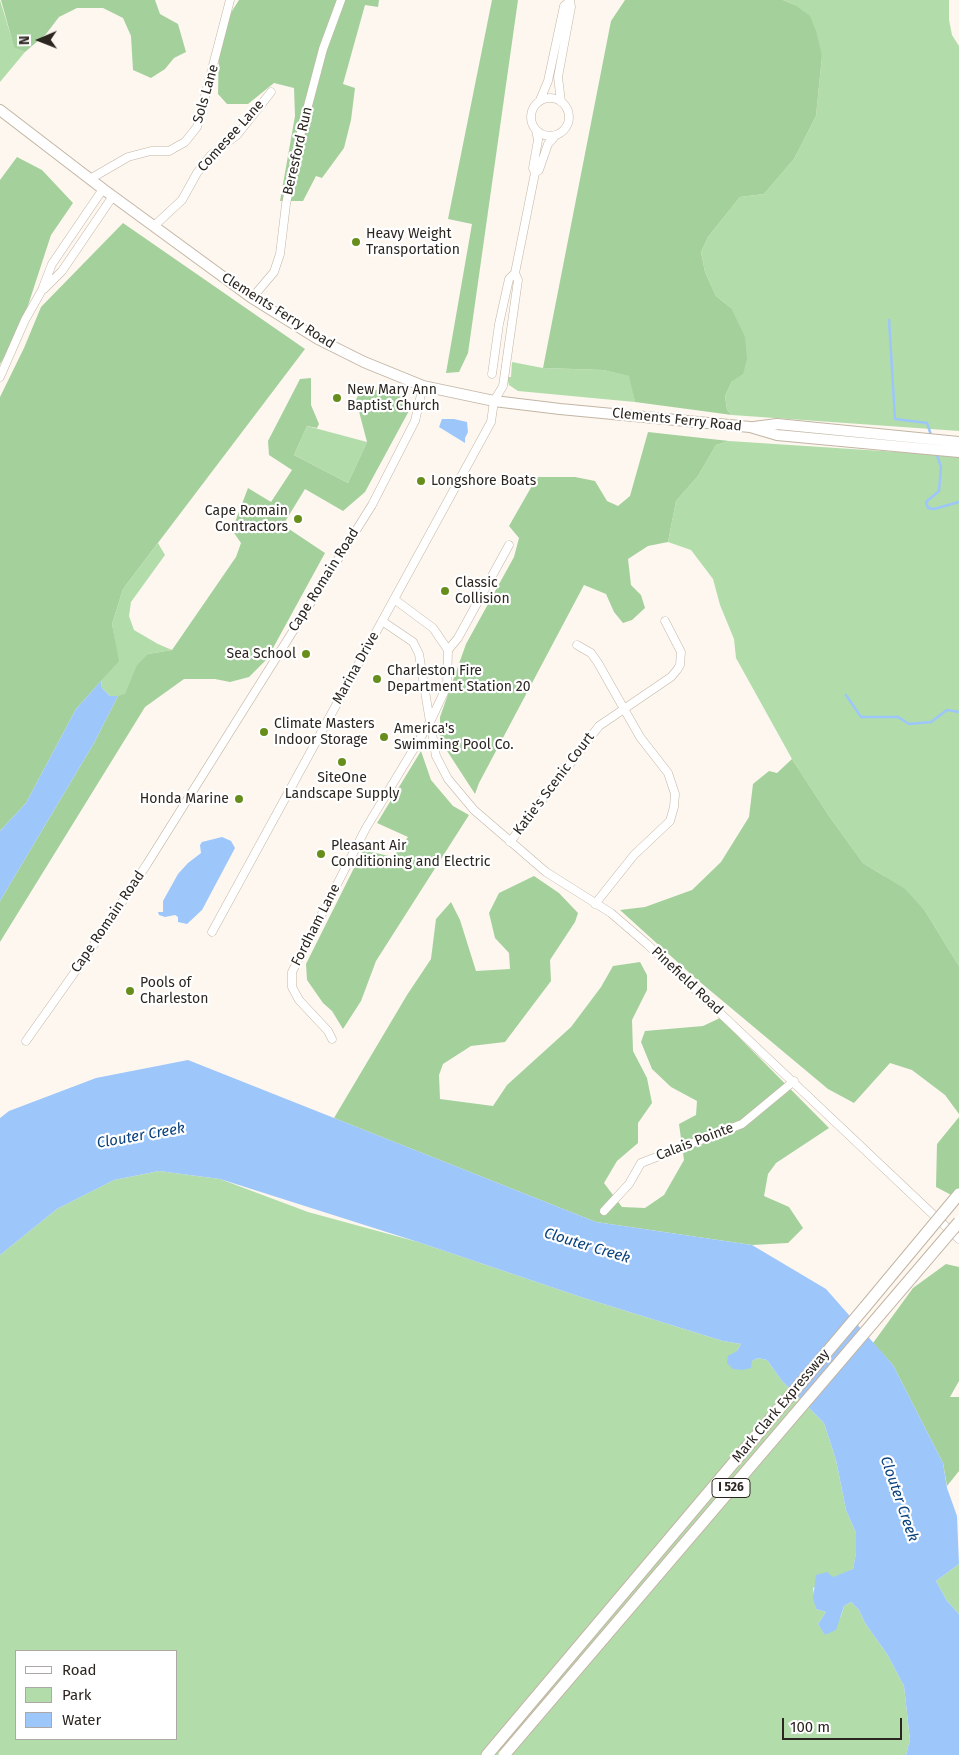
<!DOCTYPE html>
<style>
body{margin:0}
#map{position:relative;width:959px;height:1755px;overflow:hidden;background:#fdf7f0;font-family:"Fira Sans",sans-serif}
canvas{display:block}
.legend{position:absolute;left:15px;top:1650px;width:162px;height:90px;box-sizing:border-box;background:#fff;border:1px solid #aba8a6;margin:0;padding:6px 9px;list-style:none;font-size:15px;color:#2c2620}
.legend li{display:flex;align-items:center;gap:10px;height:25px}
.legend b{width:25px;border:1px solid #aba8a6}
.north{position:absolute;left:15px;top:15px;width:50px;height:50px;-webkit-text-stroke:4px #fff;paint-order:stroke;rotate:269deg;font-size:14px;font-weight:700;line-height:20px;text-align:center;color:#2c2620}
.north::after{content:'';display:block;margin:auto;width:18px;height:22px;background:#2c2620;clip-path:polygon(50% 0,100% 100%,50% 72%,0 100%)}
.scale{position:absolute;left:782px;top:1718px;width:120px;height:22px;box-sizing:border-box;border:2px solid #2c2620;border-top:0;padding-left:6px;font-size:15px;line-height:18px;white-space:nowrap;color:#2c2620;-webkit-text-stroke:4px #fff;paint-order:stroke}
</style>
<div id="map">
<canvas width="959" height="1755"></canvas>
<ul class="legend">
<li><b style="height:6px;background:#fff"></b>Road</li>
<li><b style="height:14px;background:#b2ddab"></b>Park</li>
<li><b style="height:14px;background:#9dc6fa"></b>Water</li>
</ul>
<div class="north">N</div>
<div class="scale">100 m</div>
</div>
<script>
const c = document.querySelector('canvas').getContext('2d');
c.lineJoin = 'round';
function fill(path, color) { c.fillStyle = color; c.fill(path, 'evenodd'); }
const poly = rows => new Path2D(rows.map(r => 'M' + r).join(''));
function trace(path, color, width, dash) { c.strokeStyle = color; c.lineWidth = width; c.lineCap = dash ? 'butt' : 'round'; c.setLineDash(dash || []); c.stroke(path); }
function write(font, color, halo, rows, align = 'center') {
  c.font = font + ' "Fira Sans",sans-serif'; c.lineWidth = 4.5; c.setLineDash([]); c.textBaseline = 'middle'; c.strokeStyle = halo; c.fillStyle = color; for (const [text, x, y, turn = 0] of rows) {
    c.save(); c.translate(x, y); c.rotate((+turn || 0) * Math.PI / 180); c.textAlign = isNaN(turn) ? turn : align; if (halo) c.strokeText(text, 0, 0); c.fillText(text, 0, 0); c.restore();
  }
}
fill(poly([
 [0,0,14,46,25,52,0,82],
 [783,0,949,0,949,20,952,35,959,46,959,431,732,415,727,410,725,396,732,381,731,308,716,296,705,272,701,252,708,237,740,197,764,194,794,159,816,116,822,56,795,5],
 [512,362,543,368,603,370,630,376,635,402,518,391,509,385,507,377,511,377],
 [307,426,367,442,348,483,294,455],
 [729,441,959,456,959,966,925,911,884,876,863,863,829,816,792,759,736,658,734,639,720,605,713,579,691,550,668,542,676,501,698,476,716,445],
 [158,543,165,555,131,602,129,616,134,630,158,644,172,650,148,654,124,696,110,696,102,688,101,681,118,661,112,624,123,589],
 [159,1171,220,1179,308,1212,418,1242,581,1297,723,1341,741,1344,737,1351,752,1361,758,1358,767,1360,782,1381,824,1423,836,1460,846,1510,856,1533,856,1553,853,1569,813,1588,816,1609,826,1612,818,1624,826,1635,841,1616,844,1606,851,1602,859,1610,865,1623,887,1654,904,1686,910,1740,906,1755,0,1755,0,1255,57,1209,114,1180],
 [16,1651,176,1651,176,1739,16,1739],
 [959,1564,959,1614,947,1601,936,1581]
]), '#b2ddab');
fill(poly([
 [1,0,155,0,160,14,178,24,186,52,174,58,165,69,151,78,133,70,131,36,123,18,103,8,77,8,59,17,46,34,25,52,14,47],
 [239,0,379,0,378,7,365,5,343,84,355,88,351,120,344,148,322,178,316,176,303,201,280,201,295,116,294,88,274,83,248,104,227,104,218,94,219,45,225,22],
 [492,0,518,0,468,353,459,372,446,373,472,224,448,219],
 [625,0,783,0,795,5,810,16,816,31,822,56,816,116,794,159,764,194,740,197,708,237,701,252,705,272,716,296,731,308,745,337,747,359,743,374,732,381,725,396,727,410,732,415,635,402,629,376,603,370,543,368,611,21],
 [17,157,42,170,73,203,51,235,19,333,0,364,0,180],
 [123,223,305,349,123,589,112,624,119,661,76,709,26,803,0,831,0,397,24,348,41,307],
 [311,378,311,405,319,424,317,428,307,426,294,455,348,483,367,442,356,400,360,391,390,389,410,402,410,409,365,492,343,511,305,489,283,525,325,553,267,659,249,677,230,682,215,679,184,679,145,707,0,942,0,901,94,743,118,696,125,694,137,665,148,654,172,650,236,557,241,543,232,530,248,488,271,502,292,470,269,455,268,441,300,379],
 [648,432,729,441,716,445,698,476,676,501,668,542,648,546,628,559,631,585,641,595,645,608,632,620,623,623,614,612,606,594,584,585,479,783,475,794,440,740,440,717,466,644,514,557,519,538,509,526,537,477,575,477,595,481,607,501,618,506,630,496],
 [421,751,431,780,453,806,469,815,376,961,361,1001,343,1029,332,1011,323,1003,307,980,306,964,363,850,393,857,408,837,377,823],
 [792,759,829,816,863,863,905,889,925,911,959,966,959,1114,945,1095,912,1070,890,1063,854,1103,828,1089,694,977,620,910,645,907,692,890,721,862,749,817,753,784,769,771,777,773],
 [534,876,559,893,578,913,575,922,550,960,551,981,505,1042,471,1046,443,1064,439,1075,440,1099,493,1106,507,1085,571,1027,601,987,613,966,640,962,647,975,647,990,632,1020,633,1051,647,1078,652,1103,638,1123,638,1143,617,1161,604,1183,622,1207,645,1208,664,1195,684,1160,679,1124,696,1115,697,1101,671,1087,652,1069,641,1042,645,1031,703,1026,720,1018,829,1128,776,1163,768,1174,764,1196,789,1207,803,1228,788,1243,752,1245,596,1222,334,1118,407,995,431,959,436,919,451,902,460,920,476,971,510,969,509,953,495,938,489,913,499,893],
 [959,1117,959,1199,936,1187,937,1144],
 [946,1264,959,1267,959,1381,950,1397,959,1397,959,1471,947,1486,943,1463,893,1365,873,1343,913,1288]
]), '#a4d09c');
fill(poly([
 [442,419,454,419,467,422,468,432,465,438,465,443,439,427],
 [101,681,102,688,110,696,118,696,94,743,0,901,0,831,26,803,76,709],
 [222,837,231,841,235,848,202,910,187,924,178,922,178,917,175,915,165,917,159,915,158,912,163,912,163,901,178,874,188,863,201,853,200,845,202,842],
 [188,1060,596,1222,752,1245,826,1289,893,1365,943,1463,947,1488,957,1516,959,1564,936,1581,947,1601,959,1614,959,1755,906,1755,910,1740,904,1686,887,1654,865,1623,859,1610,851,1602,844,1606,836,1630,825,1635,818,1624,826,1612,816,1609,813,1598,816,1575,827,1572,833,1577,853,1569,856,1553,856,1533,846,1510,836,1460,824,1423,782,1381,767,1360,758,1358,752,1361,751,1368,742,1370,733,1369,727,1363,728,1356,737,1351,741,1344,723,1341,581,1297,418,1242,220,1179,159,1171,114,1180,57,1209,0,1255,0,1118,9,1111,96,1078]
]), '#9dc6fa');
trace(poly([
 [889,320,895,419,927,423,931,435],
 [936,452,941,467,939,491,926,502,928,508,934,509,959,502],
 [846,695,861,717,898,717,909,724,931,722,947,710,959,712]
]), '#9dc6fa', 2.5);
const minor = poly([
 '531 117a19 19 0 1 1 38 0a19 19 0 1 1-38 0Z',
 [540,100,548,81,564,6,570,1],
 [561,102,558,77,571,7,570,0],
 [535,173,539,170,548,144,556,135],
 [90,179,128,157,151,151,169,151,185,142,197,127,230,0],
 [154,226,182,200,197,173,211,155,237,135,271,92],
 [44,289,62,271,113,196],
 [252,298,274,272,280,254,286,204,300,136,323,49,341,0],
 [492,374,499,324,509,279,515,273,535,173,533,168,538,140,536,130],
 [0,377,25,320,42,290,52,264,103,189],
 [394,599,433,628,448,650,447,686,430,722,436,756,448,779,474,810,546,872,611,913,647,944,959,1239],
 [577,645,591,653,598,663,640,737,668,773,675,794,674,807,670,821,634,855,595,904],
 [448,650,458,638,509,545],
 [510,842,599,726,671,677,677,670,680,665,681,652,665,621],
 [212,932,491,422,494,401,503,386,518,280,515,273],
 [332,1039,328,1031,299,1000,292,987,292,972,366,828,430,722,419,654,413,642,382,621],
 [26,1041,89,952,147,864,372,505,415,421,423,386],
 [604,1211,629,1184,641,1163,742,1124,794,1081]
]);
const major = poly([
 [0,110,103,189,252,298,318,339,364,362,423,386,494,401,560,409,750,427,777,435,959,452],
 [754,427,777,424,959,442]
]);
const highway = poly([
 [487,1755,865,1307]
]);
trace(minor, '#c3b5a4', 9);
trace(major, '#c3b5a4', 12);
trace(highway, '#c3b5a4', 13);
trace(minor, '#fff', 8);
trace(major, '#fff', 10);
trace(highway, '#fff', 11);
const highwayBridge = poly([
 [865,1307,959,1194],
 [504,1755,959,1222]
]);
trace(highwayBridge, '#c3b5a4', 13, []);
trace(highwayBridge, '#fff', 11);
for (const [x, y, r, color] of [
 [356,242,5,"#678e1b"],
 [337,398,5,"#678e1b"],
 [421,481,5,"#678e1b"],
 [298,519,5,"#678e1b"],
 [445,591,5,"#678e1b"],
 [306,654,5,"#678e1b"],
 [377,679,5,"#678e1b"],
 [264,732,5,"#678e1b"],
 [384,737,5,"#678e1b"],
 [342,762,5,"#678e1b"],
 [239,799,5,"#678e1b"],
 [321,854,5,"#678e1b"],
 [130,991,5,"#678e1b"]
]) { const dot = new Path2D(); dot.arc(x, y, r, 0, 2 * Math.PI); c.fillStyle = color; c.fill(dot); trace(dot, '#fff', 2); }
for (const [x, y, w] of [
 [731,1488,38]
]) { const box = new Path2D(); box.roundRect(x - w / 2, y - 9.5, w, 19, 4); c.fillStyle = '#fff'; c.fill(box); trace(box, '#2c2620', 1); }
write('bold 12px', '#2c2620', null, [
 ["I 526",731,1488]
]);
write('14px', '#2c2620', '#fff', [
 ["Sols Lane",206,94,-74],
 ["Comesee Lane",231,136,-48],
 ["Beresford Run",298,151,-77],
 ["Clements Ferry Road",278,311,32],
 ["Clements Ferry Road",677,420,6],
 ["Cape Romain Road",324,580,-58],
 ["Marina Drive",356,668,-61],
 ["Katie's Scenic Court",554,784,-53],
 ["Cape Romain Road",108,922,-56],
 ["Fordham Lane",316,925,-63],
 ["Pinefield Road",687,981,43],
 ["Calais Pointe",695,1142,-21],
 ["Mark Clark Expressway",781,1406,-50]
]);
write('14px', '#2c2620', '#fff', [
 ["Heavy Weight",366,234],
 ["Transportation",366,250],
 ["New Mary Ann",347,390],
 ["Baptist Church",347,406],
 ["Longshore Boats",431,481],
 ["Cape Romain",288,511,"right"],
 ["Contractors",288,527,"right"],
 ["Classic",455,583],
 ["Collision",455,599],
 ["Sea School",296,654,"right"],
 ["Charleston Fire",387,671],
 ["Department Station 20",387,687],
 ["Climate Masters",274,724],
 ["Indoor Storage",274,740],
 ["America's",394,729],
 ["Swimming Pool Co.",394,745],
 ["SiteOne",342,778,"center"],
 ["Landscape Supply",342,794,"center"],
 ["Honda Marine",229,799,"right"],
 ["Pleasant Air",331,846],
 ["Conditioning and Electric",331,862],
 ["Pools of",140,983],
 ["Charleston",140,999]
], 'left');
write('italic 15px', '#0a427e', '#fff', [
 ["Clouter Creek",141,1136,-10],
 ["Clouter Creek",587,1246,17],
 ["Clouter Creek",899,1499,71]
]);
</script>
